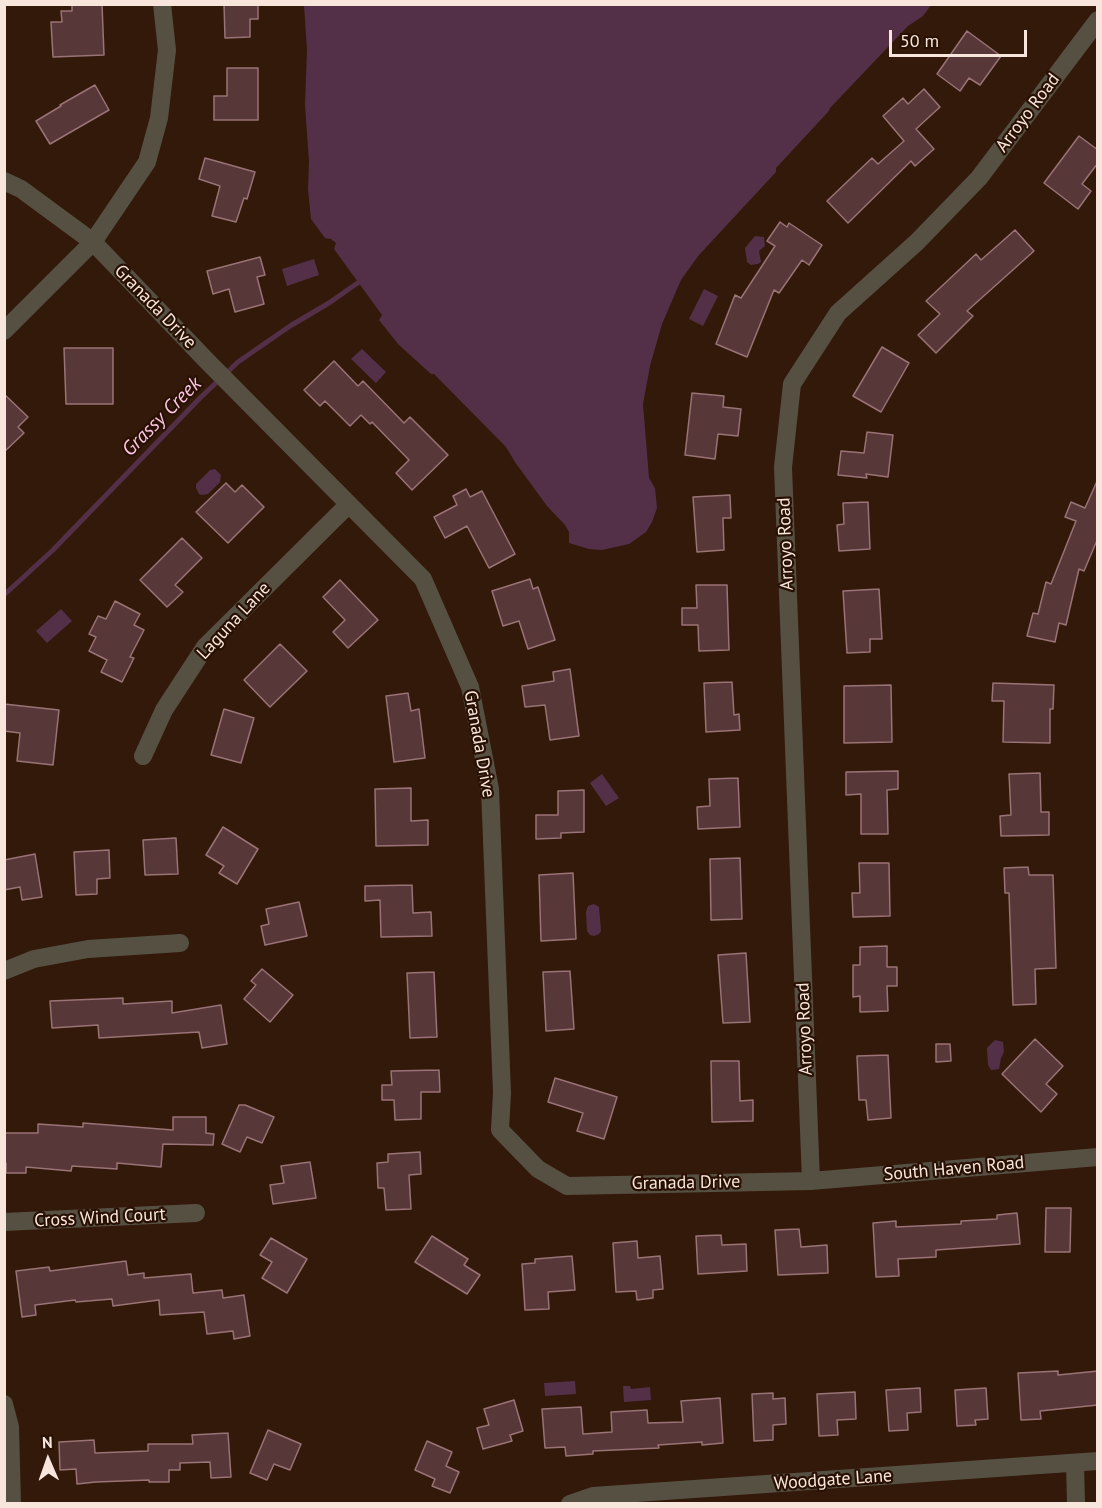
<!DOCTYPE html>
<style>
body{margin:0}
#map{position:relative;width:1102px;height:1508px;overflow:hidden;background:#32190a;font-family:"PT Sans",sans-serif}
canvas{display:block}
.frame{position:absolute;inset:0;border:6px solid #f8e6dc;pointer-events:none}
.north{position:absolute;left:18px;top:1430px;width:60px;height:60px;-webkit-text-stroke:4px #281003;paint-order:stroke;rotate:358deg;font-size:16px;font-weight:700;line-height:24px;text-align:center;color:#f8e6dc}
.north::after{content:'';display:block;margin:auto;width:21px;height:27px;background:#f8e6dc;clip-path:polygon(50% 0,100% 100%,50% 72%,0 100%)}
.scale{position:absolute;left:889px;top:30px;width:138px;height:27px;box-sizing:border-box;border:3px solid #f8e6dc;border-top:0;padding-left:8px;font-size:18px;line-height:21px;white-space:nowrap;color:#f8e6dc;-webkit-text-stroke:4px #281003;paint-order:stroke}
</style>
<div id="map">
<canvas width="1102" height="1508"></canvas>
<div class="frame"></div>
<div class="north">N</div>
<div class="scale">50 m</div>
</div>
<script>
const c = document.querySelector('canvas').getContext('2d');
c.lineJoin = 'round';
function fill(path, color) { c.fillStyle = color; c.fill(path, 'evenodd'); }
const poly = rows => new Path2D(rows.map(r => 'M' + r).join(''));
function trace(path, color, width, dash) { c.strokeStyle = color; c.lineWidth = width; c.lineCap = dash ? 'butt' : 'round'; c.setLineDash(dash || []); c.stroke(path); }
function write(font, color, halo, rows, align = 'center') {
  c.font = font + ' "PT Sans",sans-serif'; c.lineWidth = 4.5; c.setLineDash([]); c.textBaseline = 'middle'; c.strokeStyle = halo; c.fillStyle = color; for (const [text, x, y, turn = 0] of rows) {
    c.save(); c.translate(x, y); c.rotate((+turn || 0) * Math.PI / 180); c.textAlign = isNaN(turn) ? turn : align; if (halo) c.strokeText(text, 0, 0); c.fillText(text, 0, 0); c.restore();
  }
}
fill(poly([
 [304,5,931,5,923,16,908,26,830,108,828,112,776,168,776,172,699,255,681,280,662,324,650,366,643,404,649,478,655,488,657,508,652,522,646,532,629,544,602,550,589,549,569,543,569,532,565,525,547,506,515,462,506,447,434,374,431,374,398,344,379,320,382,315,334,249,336,243,331,239,325,238,311,219,308,189,309,162,305,105,307,50],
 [755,236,764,237,765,246,759,251,761,262,758,264,751,265,747,262,745,248],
 [314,259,319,275,287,286,282,269],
 [704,289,718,296,703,326,689,319],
 [362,349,386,372,376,383,351,359],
 [215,469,221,475,220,482,208,494,202,495,199,494,196,488,196,484,210,470],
 [61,609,72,621,47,643,36,631],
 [602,774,619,798,606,806,590,783],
 [594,904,599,907,601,931,599,934,594,936,590,935,587,931,586,912,588,906],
 [995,1040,1003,1042,1004,1052,1001,1058,999,1069,991,1070,988,1065,987,1048],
 [575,1381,576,1394,545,1396,544,1383],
 [623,1386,630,1386,631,1389,650,1387,651,1400,624,1402]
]), '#543048');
trace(poly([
 [4,595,53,550,200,398,238,362,290,326,329,303,359,282]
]), '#543048', 5);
const building = poly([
 [72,4,102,4,104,55,53,57,51,22,62,22,61,11,72,11,72,4],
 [224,4,258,4,258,19,250,19,250,37,225,38,224,4],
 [967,31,1001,56,980,85,969,78,960,91,937,74,967,31],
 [227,68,258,68,258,120,214,120,214,96,227,96,227,68],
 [95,85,109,110,50,144,36,121,61,106,60,105,95,85],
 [924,89,940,107,916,129,934,149,915,166,911,161,848,223,827,201,872,158,878,164,904,141,883,116,903,98,908,104,924,89],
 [1079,136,1098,150,1098,163,1082,184,1091,191,1078,209,1044,183,1079,136],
 [205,158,255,172,247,199,244,198,236,222,212,216,220,186,199,179,205,158],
 [780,222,787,227,789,223,822,245,809,265,802,260,779,293,774,290,747,357,716,344,735,295,741,298,775,246,767,241,780,222],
 [1015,230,1034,251,967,311,973,316,936,353,918,335,940,314,926,301,976,254,981,260,1015,230],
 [260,257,265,275,257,277,264,304,235,312,229,289,213,294,207,271,260,257],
 [882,347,909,363,881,412,853,396,882,347],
 [64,348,113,348,113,404,66,404,64,348],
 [334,361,358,386,363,381,404,423,410,417,448,455,412,490,396,473,409,460,372,422,370,424,361,415,350,426,325,401,320,406,304,390,334,361],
 [692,393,724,396,723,407,741,409,738,436,718,434,715,459,685,455,692,393],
 [4,394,28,417,18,427,24,433,4,452,4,394],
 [867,432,893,435,888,477,866,474,867,478,838,475,841,451,864,453,867,432],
 [1098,479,1098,538,1084,571,1079,569,1066,625,1059,623,1055,642,1027,636,1033,613,1038,614,1046,582,1051,584,1076,521,1065,517,1071,502,1085,508,1098,479],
 [226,483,235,492,242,485,264,507,228,543,196,512,226,483],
 [466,489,470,497,482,491,515,554,489,568,467,526,445,538,434,517,457,505,453,496,466,489],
 [730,495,731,518,723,518,724,550,697,552,693,497,730,495],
 [868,502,870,549,839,551,837,525,844,524,843,503,868,502],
 [182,538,202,558,175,585,183,592,167,607,140,580,182,538],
 [530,579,533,589,538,587,555,640,528,649,519,621,503,626,492,591,530,579],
 [340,580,378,620,348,648,333,632,345,620,323,597,340,580],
 [696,585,727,585,729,650,699,651,698,625,682,625,682,608,697,608,696,585],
 [879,589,882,639,870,639,870,652,847,653,843,591,879,589],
 [115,601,140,614,134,625,144,630,130,657,134,658,122,682,101,672,107,660,89,651,96,637,89,634,98,616,106,619,115,601],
 [280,644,307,671,270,707,244,680,280,644],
 [570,669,579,736,550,740,545,705,525,707,522,686,554,681,553,672,570,669],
 [732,682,734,715,739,714,740,730,706,732,704,683,732,682],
 [993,683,1054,685,1053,709,1050,709,1050,743,1003,742,1004,701,992,701,993,683],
 [891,685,892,742,844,743,844,686,891,685],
 [408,693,411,711,419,709,425,758,394,762,386,696,408,693],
 [4,704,59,710,53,765,17,761,20,733,4,731,4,704],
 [224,709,254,718,241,763,211,755,224,709],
 [898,771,898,789,887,790,888,834,861,834,861,794,846,795,846,772,898,771],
 [1040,773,1041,812,1049,812,1049,835,1001,836,1000,816,1011,815,1009,774,1040,773],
 [738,778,740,827,698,829,697,807,710,806,709,779,738,778],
 [411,788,411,821,428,820,428,845,376,846,375,789,411,788],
 [584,790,584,832,561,833,561,838,536,839,536,815,558,815,558,791,584,790],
 [223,827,258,849,237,884,219,873,224,866,206,855,223,827],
 [176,838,178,874,145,875,143,840,176,838],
 [109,850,110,878,97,879,97,894,76,895,74,852,109,850],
 [35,854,42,897,22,900,20,887,4,890,4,860,35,854],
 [740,858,742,919,711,920,710,859,740,858],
 [859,863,889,863,890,916,853,917,852,893,860,893,859,863],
 [1028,867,1029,875,1053,875,1056,968,1035,969,1036,1004,1013,1005,1009,893,1005,893,1004,868,1028,867],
 [573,873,576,939,541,941,539,875,573,873],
 [412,885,413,913,431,912,432,936,381,937,380,900,365,901,365,886,412,885],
 [299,902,307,936,265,945,261,926,269,924,266,909,299,902],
 [887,946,887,967,897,967,897,986,887,986,888,1011,860,1012,860,996,853,997,853,965,860,965,860,947,887,946],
 [746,953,750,1022,723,1023,718,955,746,953],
 [262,969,293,995,270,1022,244,999,256,985,251,981,262,969],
 [570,971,574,1029,546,1031,543,972,570,971],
 [434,972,437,1037,410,1038,407,973,434,972],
 [123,998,123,1004,172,1001,172,1013,221,1005,227,1044,202,1048,199,1032,99,1038,98,1025,52,1028,50,1001,123,998],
 [1035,1039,1063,1066,1046,1084,1057,1094,1041,1112,1002,1074,1035,1039],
 [936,1044,950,1044,951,1061,936,1062,936,1044],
 [888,1055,891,1118,868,1120,866,1100,859,1100,857,1056,888,1055],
 [711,1061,739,1061,740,1101,753,1100,753,1121,712,1122,711,1061],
 [439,1070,440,1092,421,1092,421,1119,395,1120,394,1100,382,1100,382,1085,392,1085,391,1071,439,1070],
 [555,1078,617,1097,604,1139,577,1131,583,1113,548,1102,555,1078],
 [239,1105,245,1105,274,1117,262,1143,247,1137,240,1152,222,1144,239,1105],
 [173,1117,206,1117,206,1133,214,1134,213,1145,163,1144,161,1167,117,1163,117,1169,72,1166,71,1171,26,1167,26,1173,6,1173,6,1163,4,1163,4,1133,38,1133,38,1124,83,1127,83,1123,173,1130,173,1117],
 [420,1152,421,1174,409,1175,411,1209,386,1210,384,1188,378,1188,377,1163,388,1162,388,1154,420,1152],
 [310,1162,316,1198,273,1204,270,1185,284,1183,281,1166,310,1162],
 [1046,1208,1071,1208,1070,1252,1045,1252,1046,1208],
 [1017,1213,1020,1244,936,1250,936,1257,898,1259,899,1276,876,1277,873,1223,896,1221,896,1227,961,1224,961,1221,997,1219,997,1215,1017,1213],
 [799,1229,801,1247,827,1245,828,1273,778,1275,775,1230,799,1229],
 [721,1235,722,1245,746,1244,747,1271,698,1274,696,1236,721,1235],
 [432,1236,468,1259,464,1265,480,1275,467,1294,415,1262,432,1236],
 [271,1238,307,1259,287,1293,262,1278,272,1262,260,1255,271,1238],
 [637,1241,638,1258,660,1256,663,1289,653,1290,653,1298,637,1300,636,1291,616,1292,613,1243,637,1241],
 [572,1256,575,1290,548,1292,549,1309,525,1310,522,1264,535,1263,535,1259,572,1256],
 [126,1261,128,1275,144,1273,144,1278,191,1274,193,1293,222,1290,223,1298,244,1295,250,1336,234,1339,233,1331,207,1334,204,1312,160,1315,159,1300,113,1306,112,1299,76,1302,75,1300,35,1305,36,1315,22,1317,16,1271,49,1267,50,1271,126,1261],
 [1058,1371,1058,1375,1098,1371,1098,1405,1040,1411,1041,1419,1021,1420,1018,1373,1058,1371],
 [920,1388,921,1412,907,1413,908,1430,889,1431,886,1390,920,1388],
 [986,1388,988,1419,975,1420,976,1425,957,1426,955,1390,986,1388],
 [855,1392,856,1419,837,1420,838,1435,819,1436,817,1394,855,1392],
 [773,1393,773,1399,785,1398,786,1424,773,1425,773,1440,754,1441,752,1394,773,1393],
 [720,1398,723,1443,702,1445,702,1442,658,1445,659,1448,593,1451,593,1454,566,1456,565,1447,545,1448,542,1409,581,1407,583,1434,612,1432,611,1412,647,1410,648,1423,683,1422,681,1401,720,1398],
 [514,1400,523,1431,510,1435,512,1441,483,1449,477,1428,489,1425,484,1409,514,1400],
 [268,1430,301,1444,290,1470,274,1464,267,1480,250,1473,268,1430],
 [228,1433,231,1477,211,1478,210,1462,180,1463,180,1470,169,1470,169,1482,149,1482,149,1480,96,1482,77,1484,76,1469,60,1470,59,1442,94,1440,95,1453,148,1451,148,1444,193,1444,192,1435,228,1433],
 [427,1441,452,1452,446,1466,459,1472,450,1493,432,1486,435,1479,415,1470,427,1441]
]);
fill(building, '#583739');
trace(building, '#997375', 1.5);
trace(poly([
 [4,181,21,189,93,242,207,361,423,579,470,687,490,789,502,1093,500,1130,538,1169,567,1186,811,1181,1098,1157],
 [4,331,93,242,147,162,159,118,167,50,162,4],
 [143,756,164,710,205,647,349,504],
 [4,971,34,959,88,949,180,943],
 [811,1181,783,467,792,384,838,313,917,242,979,178,1098,20],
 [4,1222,196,1213],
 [4,1404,10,1427,12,1504],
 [1075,1463,1076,1504],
 [570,1504,593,1496,1098,1461]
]), '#565043', 18);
write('18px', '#f8e6dc', '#281003', [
 ["Arroyo Road",1028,113,-53],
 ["Granada Drive",155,307,46],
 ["Arroyo Road",786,544,-92],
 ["Laguna Lane",234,621,-47],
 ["Granada Drive",479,744,80],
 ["Arroyo Road",805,1029,-92],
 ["South Haven Road",954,1169,-5],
 ["Granada Drive",686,1183,-1],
 ["Cross Wind Court",100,1218,-3],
 ["Woodgate Lane",833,1480,-4]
]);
write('italic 20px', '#fcc6e7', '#281003', [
 ["Grassy Creek",162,417,-45]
]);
</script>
